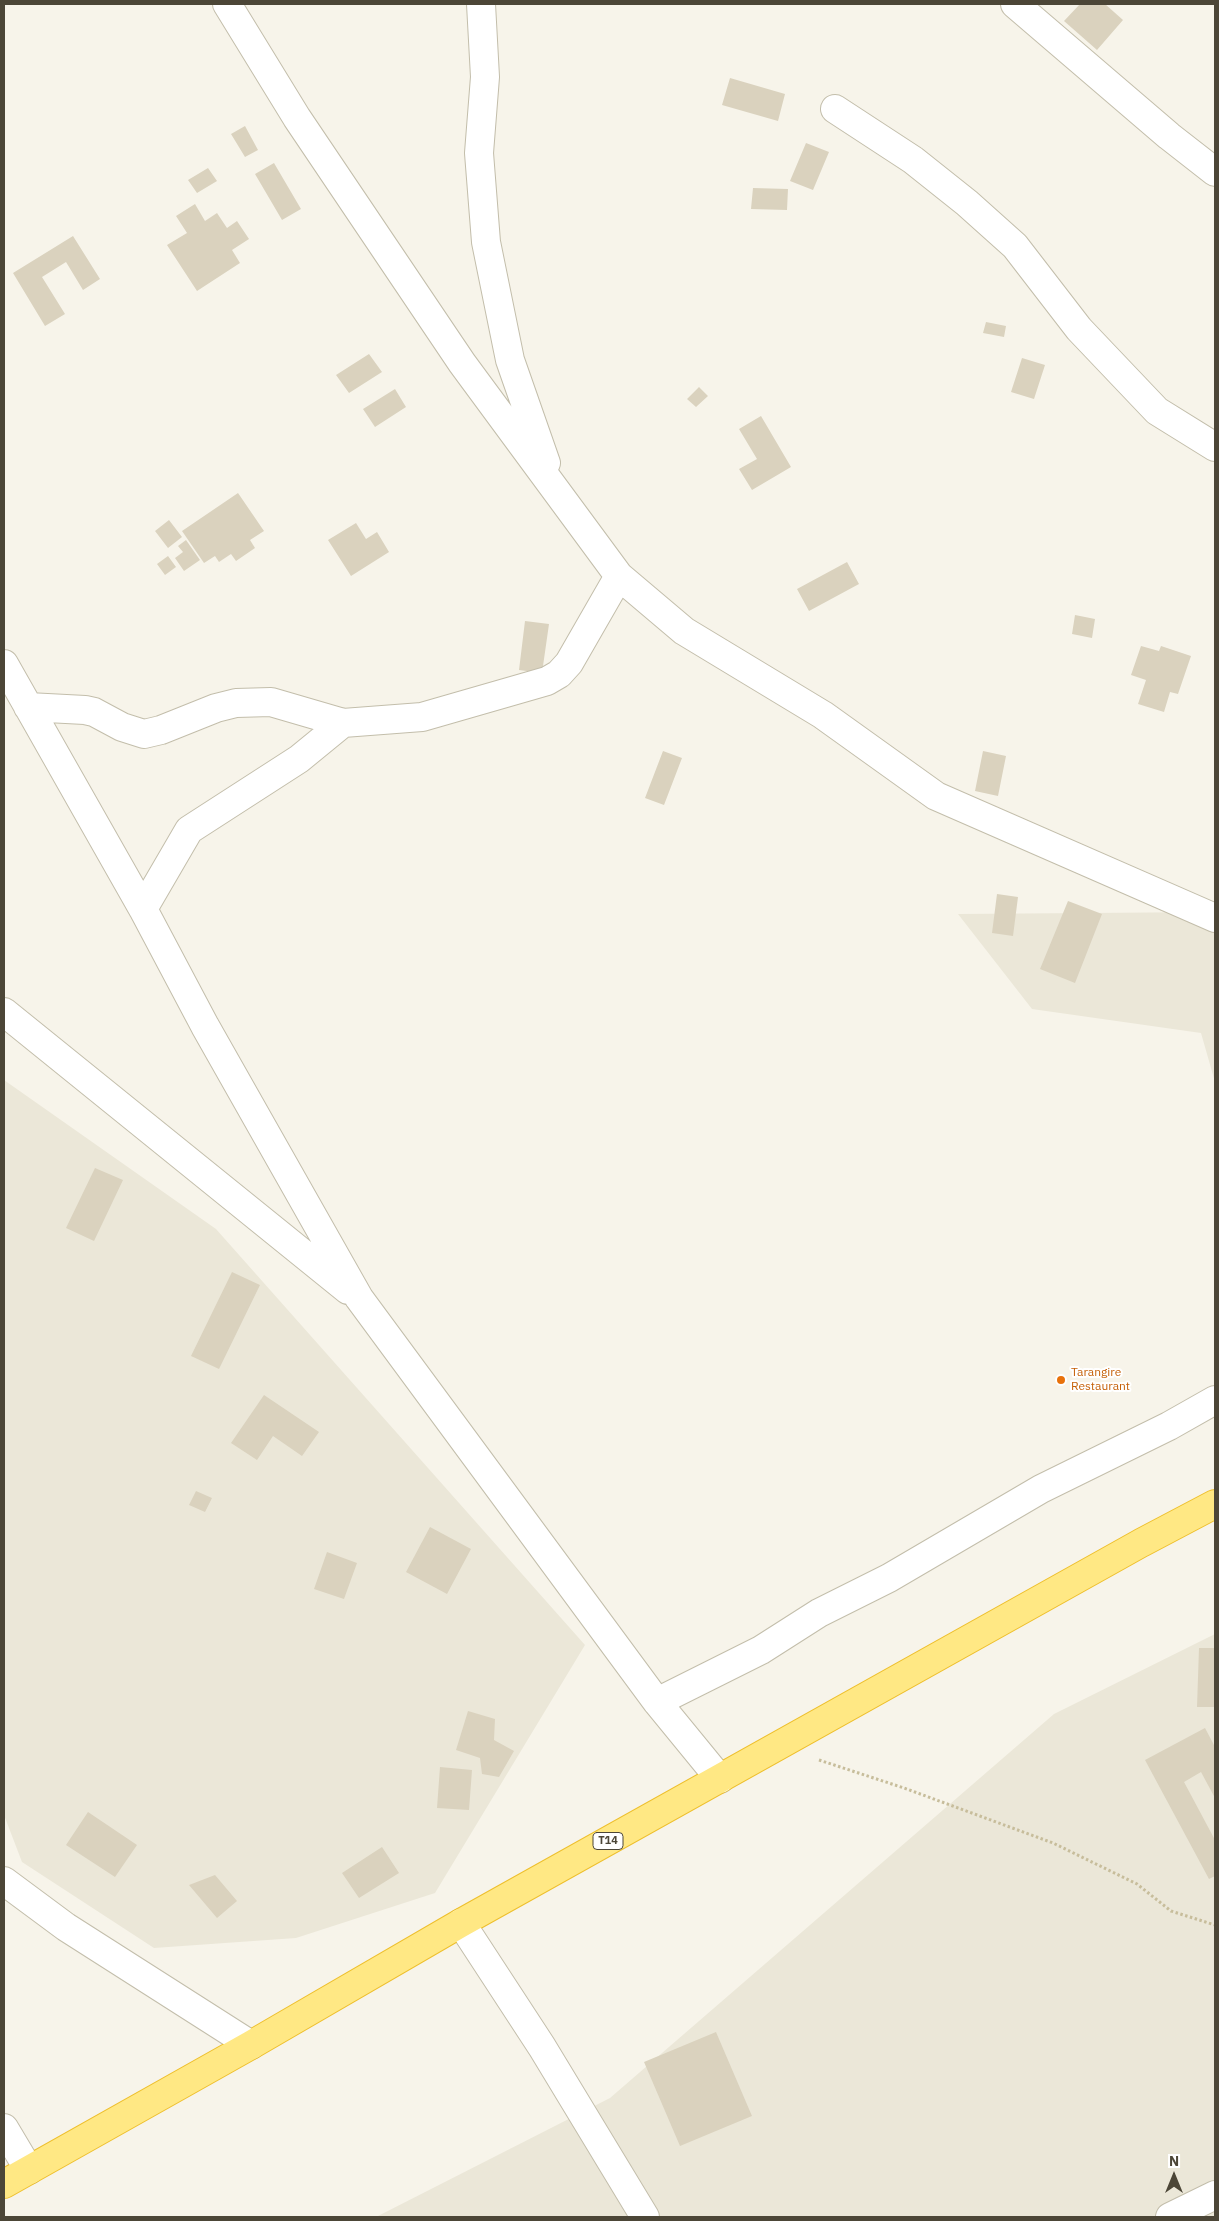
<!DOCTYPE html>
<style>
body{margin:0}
#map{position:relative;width:1219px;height:2221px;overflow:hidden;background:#f7f4ea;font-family:"IBM Plex Sans",sans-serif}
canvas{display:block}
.frame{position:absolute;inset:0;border:5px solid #4c4637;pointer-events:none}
.north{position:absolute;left:1149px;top:2151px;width:50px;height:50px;-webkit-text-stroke:4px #fff;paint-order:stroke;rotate:0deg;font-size:14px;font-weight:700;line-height:20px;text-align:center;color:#4c4637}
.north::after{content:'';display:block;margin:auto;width:18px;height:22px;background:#4c4637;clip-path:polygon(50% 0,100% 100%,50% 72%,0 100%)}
</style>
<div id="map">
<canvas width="1219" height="2221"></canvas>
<div class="frame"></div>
<div class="north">N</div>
</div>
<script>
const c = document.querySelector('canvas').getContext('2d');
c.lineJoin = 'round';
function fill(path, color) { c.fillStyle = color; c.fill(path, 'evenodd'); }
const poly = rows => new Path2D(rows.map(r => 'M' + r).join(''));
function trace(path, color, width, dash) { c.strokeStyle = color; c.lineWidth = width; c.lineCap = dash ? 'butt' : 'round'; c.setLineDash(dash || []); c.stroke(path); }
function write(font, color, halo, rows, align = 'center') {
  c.font = font + ' "IBM Plex Sans",sans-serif'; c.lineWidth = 4; c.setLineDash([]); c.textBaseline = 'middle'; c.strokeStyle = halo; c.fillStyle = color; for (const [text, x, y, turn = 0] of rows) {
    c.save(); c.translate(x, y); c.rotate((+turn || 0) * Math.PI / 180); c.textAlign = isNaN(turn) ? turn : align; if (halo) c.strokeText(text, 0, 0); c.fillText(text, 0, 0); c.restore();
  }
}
fill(poly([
 [1215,912,1215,1082,1201,1033,1032,1009,958,914],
 [4,1080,216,1229,585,1645,435,1893,296,1938,154,1948,22,1862,4,1815],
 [1215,1634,1215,2217,376,2217,610,2098,1054,1714]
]), '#ebe7d8');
fill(poly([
 [1080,4,1105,4,1123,20,1097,50,1064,21],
 [730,78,785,94,778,121,722,105],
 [245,126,258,150,245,157,231,134],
 [806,143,829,152,813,190,790,181],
 [274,163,301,209,282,220,255,174],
 [208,168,217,181,197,193,188,180],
 [753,188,788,189,787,210,751,209],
 [195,204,205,221,217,213,227,228,237,221,249,239,232,250,240,263,197,291,167,245,187,233,176,216],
 [73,236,100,279,83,290,66,262,42,277,65,314,45,326,13,273],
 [986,322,1006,326,1004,337,983,333],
 [369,354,382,372,349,393,336,375],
 [1022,358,1045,365,1034,399,1011,392],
 [699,387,708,396,696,407,687,399],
 [395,389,406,407,375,427,363,409],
 [761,416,791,467,752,490,739,469,757,459,739,429],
 [238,493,264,531,250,540,255,548,236,561,231,554,219,562,215,556,204,563,182,531],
 [169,520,182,537,168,548,155,531],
 [356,523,366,539,377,532,389,552,351,576,328,540],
 [186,540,200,560,184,571,175,558,183,552,178,546],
 [168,556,176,567,165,575,157,564],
 [847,562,859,584,809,611,797,589],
 [1075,615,1095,619,1092,638,1072,634],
 [525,621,549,624,542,673,519,670],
 [1141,646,1159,651,1161,646,1191,656,1178,694,1170,692,1164,712,1138,704,1146,680,1131,675],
 [663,751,682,758,664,805,645,798],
 [983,751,1006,756,998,796,975,791],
 [997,894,1018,897,1013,936,992,933],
 [1068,901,1102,914,1075,983,1040,969],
 [95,1168,123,1180,94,1241,66,1228],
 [232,1272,260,1285,219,1369,191,1356],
 [264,1395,319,1432,302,1456,273,1436,257,1460,231,1443],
 [196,1491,212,1498,205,1512,189,1505],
 [430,1527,471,1549,447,1594,406,1572],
 [327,1552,357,1563,344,1599,314,1589],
 [1199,1648,1215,1648,1215,1707,1197,1707],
 [468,1711,495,1719,494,1740,514,1751,499,1777,482,1774,480,1758,456,1750],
 [1205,1728,1215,1747,1215,1798,1201,1772,1184,1782,1215,1840,1215,1876,1209,1879,1145,1760],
 [440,1767,472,1770,469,1810,437,1808],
 [88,1812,137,1845,115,1877,66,1845],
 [382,1847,399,1873,359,1898,342,1873],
 [215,1875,237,1901,217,1918,189,1885],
 [716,2032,752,2116,680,2146,644,2062]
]), '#dad2be');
const minor = poly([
 [227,4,297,118,462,363,619,576,684,631,823,715,936,796,1215,918],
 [481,4,485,77,479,153,486,242,510,360,546,463],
 [1015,4,1169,136,1215,172],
 [835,109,913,160,967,203,1015,246,1079,329,1157,411,1215,447],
 [4,664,143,909,205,1026,359,1298,657,1702,720,1779],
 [28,707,85,710,94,712,122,727,144,734,161,730,216,708,236,703,271,702,343,723,422,717,547,681,559,674,569,663,619,576],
 [143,909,189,830,299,759,343,723],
 [4,1012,348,1290],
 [657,1702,761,1650,819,1613,889,1578,1041,1489,1169,1426,1215,1400],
 [4,1881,66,1927,251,2045],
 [461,1923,542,2047,645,2217],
 [4,2128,29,2170],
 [1170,2217,1215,2195]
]);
const trunk = poly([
 [4,2184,251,2045,461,1923,1141,1543,1215,1504]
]);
trace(minor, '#c3beab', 30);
trace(trunk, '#eebf2c', 30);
trace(poly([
 [819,1760,904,1788,1053,1843,1137,1884,1171,1911,1215,1925]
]), '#c7bd9b', 3, [2.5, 2.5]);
trace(minor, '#fff', 28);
trace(trunk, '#ffe884', 28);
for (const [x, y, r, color] of [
 [1061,1380,5,"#e8710a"]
]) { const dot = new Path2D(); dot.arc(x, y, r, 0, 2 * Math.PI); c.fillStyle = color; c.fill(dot); trace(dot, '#fff', 2); }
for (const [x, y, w] of [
 [608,1841,30]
]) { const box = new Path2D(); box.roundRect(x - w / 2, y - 8.5, w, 17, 4); c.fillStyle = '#fff'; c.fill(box); trace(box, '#4c4637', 1); }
write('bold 11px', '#4c4637', null, [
 ["T14",608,1841]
]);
write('12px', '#c56008', '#fff', [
 ["Tarangire",1071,1373],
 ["Restaurant",1071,1387]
], 'left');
</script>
